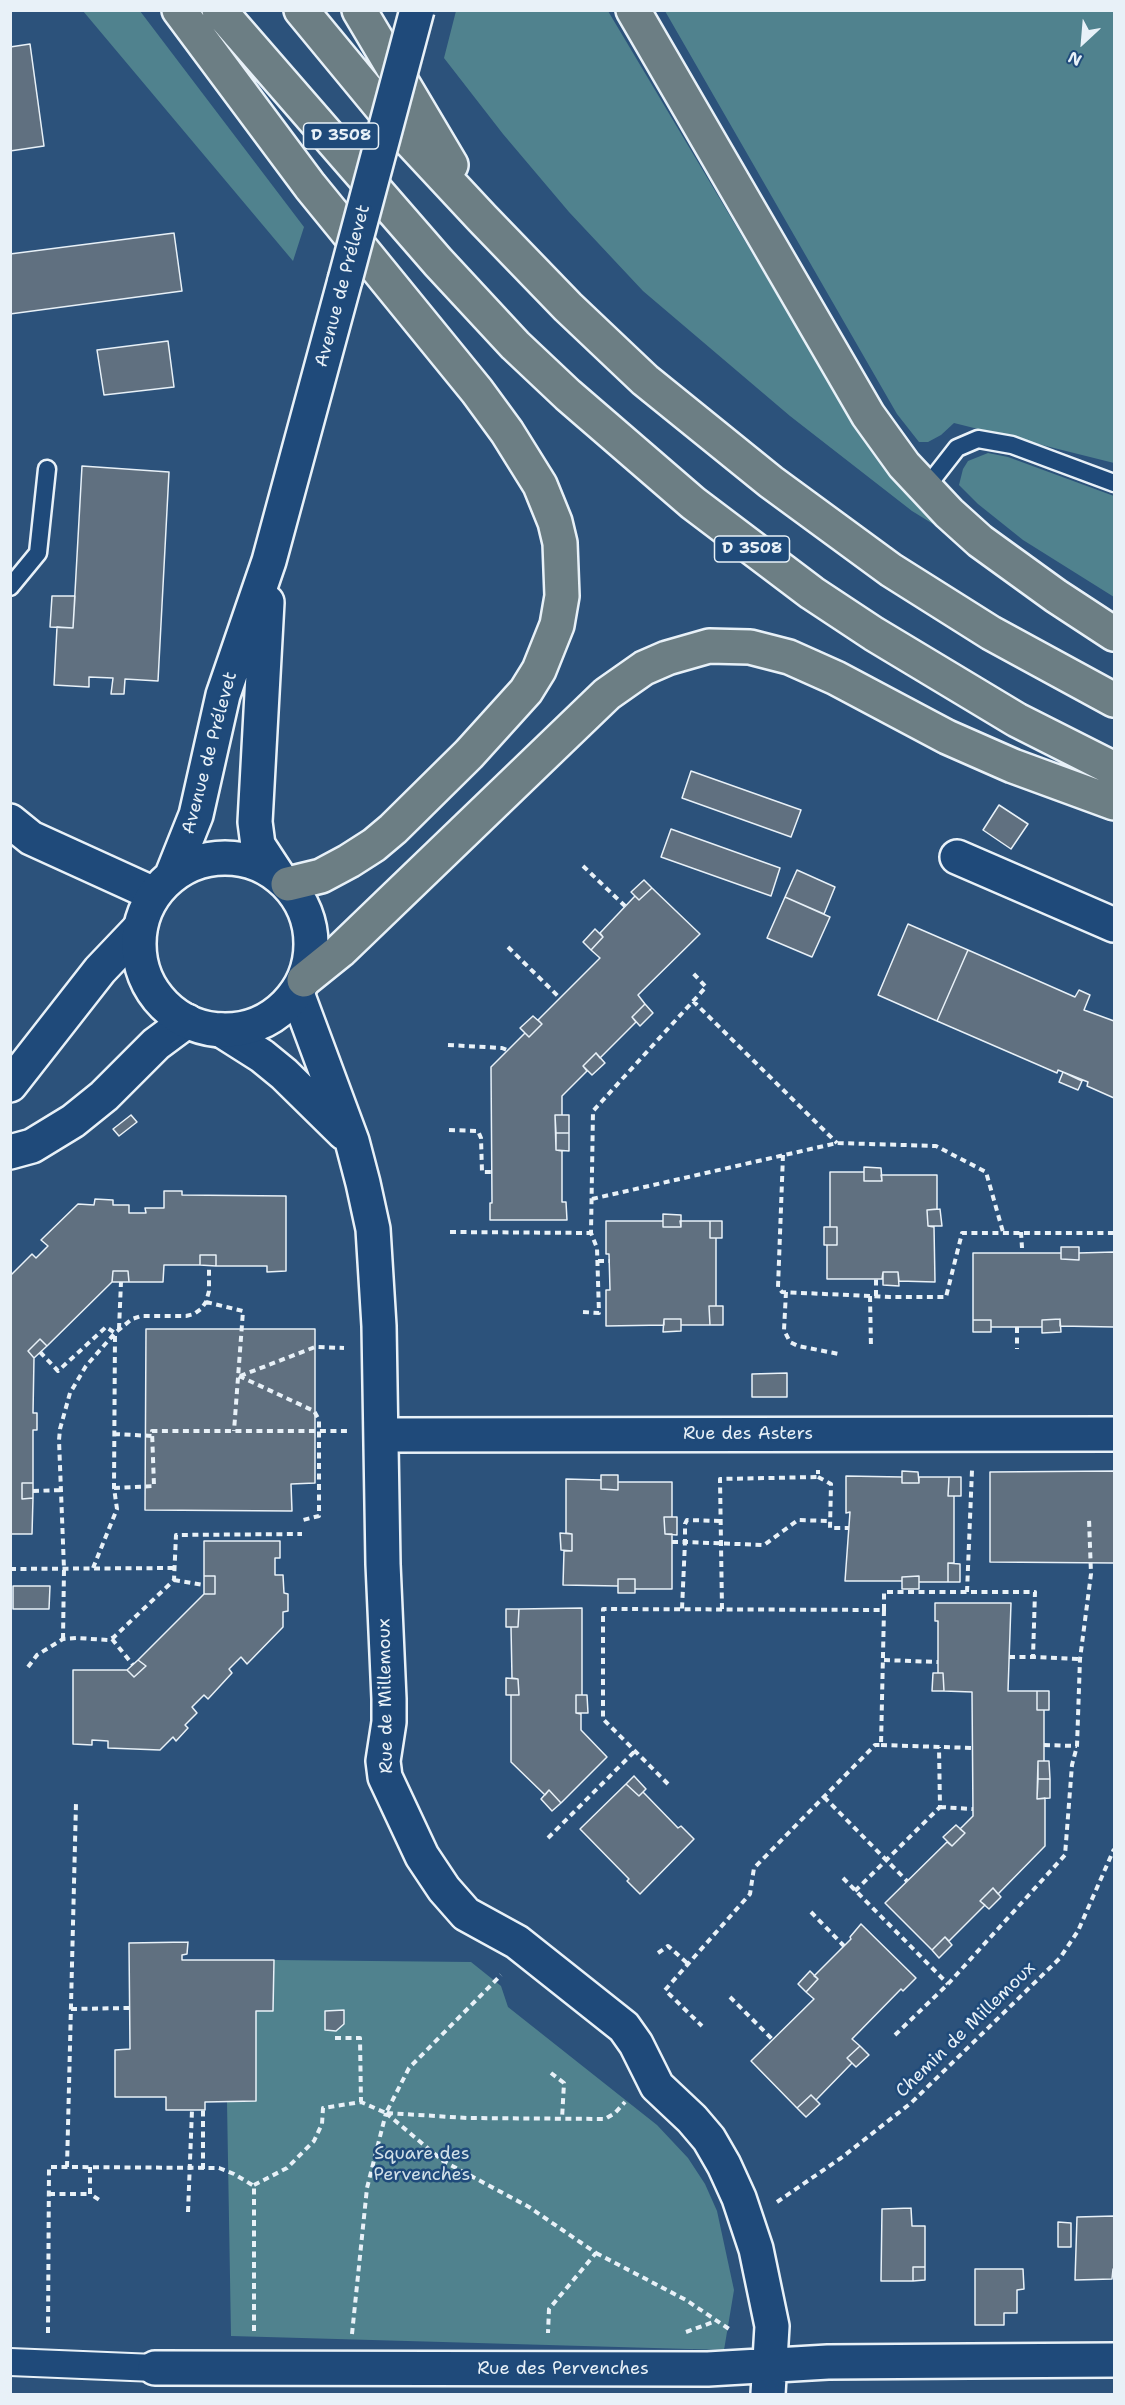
<!DOCTYPE html>
<meta charset="utf-8">
<style>
body{margin:0}
#map{position:relative;width:1125px;height:2405px;overflow:hidden;background:#2c527b;font-family:"Shantell Sans",sans-serif}
canvas{display:block}
.frame{position:absolute;inset:0;border:12px solid #e8f1f8;pointer-events:none}
.north{position:absolute;left:1053px;top:12px;width:60px;height:60px;-webkit-text-stroke:4px #1f4a7a;paint-order:stroke;rotate:206deg;font-size:16px;font-weight:700;line-height:24px;text-align:center;color:#e8f1f8}
.north::after{content:'';display:block;margin:auto;width:21px;height:27px;background:#e8f1f8;clip-path:polygon(50% 0,100% 100%,50% 72%,0 100%)}
</style>
<div id="map">
<canvas width="1125" height="2405"></canvas>
<div class="frame"></div>
<div class="north">N</div>
</div>
<script>
const c = document.querySelector('canvas').getContext('2d');
c.lineJoin = 'round';
function fill(path, color) { c.fillStyle = color; c.fill(path, 'evenodd'); }
const poly = rows => new Path2D(rows.map(r => 'M' + r).join(''));
function trace(path, color, width, dash) { c.strokeStyle = color; c.lineWidth = width; c.lineCap = dash ? 'butt' : 'round'; c.setLineDash(dash || []); c.stroke(path); }
function write(font, color, halo, rows, align = 'center') {
  c.font = font + ' "Shantell Sans",sans-serif'; c.lineWidth = 5; c.setLineDash([]); c.textBaseline = 'middle'; c.strokeStyle = halo; c.fillStyle = color; for (const [text, x, y, turn = 0] of rows) {
    c.save(); c.translate(x, y); c.rotate((+turn || 0) * Math.PI / 180); c.textAlign = isNaN(turn) ? turn : align; if (halo) c.strokeText(text, 0, 0); c.fillText(text, 0, 0); c.restore();
  }
}
fill(poly([
 [83,11,140,11,304,227,293,261],
 [456,11,608,11,814,357,861,431,912,499,938,527,912,511,790,416,643,291,569,212,503,134,444,58],
 [665,11,1114,11,1114,463,954,423,941,435,928,442,919,442,897,414],
 [988,453,1008,457,1114,496,1114,597,1023,540,978,504,959,485,963,469,968,461],
 [274,1960,471,1962,501,1986,508,2007,657,2125,688,2158,705,2184,717,2211,734,2290,724,2350,231,2336,227,2102,256,2101,256,2011,273,2011]
]), '#50828e');
const building = poly([
 [30,44,44,146,10,151,10,47,30,44],
 [174,233,182,291,10,314,10,254,174,233],
 [168,341,174,387,104,395,97,350,168,341],
 [82,466,169,472,158,681,125,679,124,694,111,694,113,678,89,677,89,687,54,685,57,627,73,628,82,466],
 [52,596,75,596,73,628,50,627,52,596],
 [691,771,801,810,791,837,682,798,691,771],
 [999,805,1028,824,1011,849,983,830,999,805],
 [671,829,780,868,771,896,661,857,671,829],
 [797,870,835,887,824,914,785,897,797,870],
 [644,880,652,888,639,900,631,892,644,880],
 [652,888,700,934,638,995,645,1004,632,1017,636,1022,600,1058,596,1053,583,1066,587,1071,562,1096,562,1115,555,1115,556,1150,562,1151,562,1202,566,1202,567,1220,490,1220,490,1203,492,1203,491,1067,525,1033,529,1037,542,1024,538,1020,600,958,591,950,603,937,600,933,635,896,639,900,652,888],
 [785,897,830,917,812,957,767,938,785,897],
 [908,924,968,950,937,1021,878,995,908,924],
 [595,929,603,937,591,950,583,942,595,929],
 [968,950,1075,997,1079,990,1090,995,1084,1010,1114,1021,1114,1019,1114,1098,1087,1086,1088,1082,1058,1070,1057,1073,937,1021,968,950],
 [645,1004,653,1013,640,1026,632,1017,645,1004],
 [533,1016,542,1024,529,1037,520,1028,533,1016],
 [596,1053,605,1063,592,1075,583,1066,596,1053],
 [1063,1072,1082,1081,1078,1090,1059,1082,1063,1072],
 [131,1115,137,1122,119,1136,113,1129,131,1115],
 [555,1115,569,1115,569,1133,556,1133,555,1115],
 [556,1133,569,1133,569,1151,556,1150,556,1133],
 [864,1167,881,1168,882,1181,864,1181,864,1167],
 [830,1172,864,1172,864,1181,882,1181,881,1175,937,1175,937,1209,927,1210,928,1226,934,1227,935,1282,899,1281,898,1272,883,1272,882,1279,827,1279,827,1245,837,1245,837,1227,830,1227,830,1172],
 [164,1191,182,1191,182,1195,286,1196,286,1271,267,1272,267,1266,216,1266,216,1255,200,1255,200,1265,164,1265,163,1282,129,1282,128,1271,113,1271,112,1282,47,1346,40,1339,28,1351,34,1358,33,1413,37,1413,37,1430,33,1430,33,1483,22,1483,22,1499,33,1498,32,1534,10,1534,10,1276,32,1254,36,1258,48,1246,41,1240,78,1204,94,1205,95,1199,113,1200,113,1205,129,1205,129,1213,146,1213,145,1208,164,1208,164,1191],
 [940,1209,942,1226,928,1226,927,1210,940,1209],
 [663,1214,681,1215,681,1227,663,1227,663,1214],
 [606,1221,663,1221,663,1227,681,1227,680,1221,710,1221,710,1238,716,1238,716,1306,709,1306,710,1325,681,1325,681,1319,664,1319,664,1325,606,1326,606,1290,610,1290,609,1254,606,1254,606,1221],
 [710,1221,722,1221,722,1238,710,1238,710,1221],
 [824,1227,837,1227,837,1245,824,1245,824,1227],
 [1061,1247,1079,1247,1079,1260,1061,1259,1061,1247],
 [1114,1252,1114,1327,1060,1326,1060,1319,1042,1320,1042,1327,991,1327,991,1320,973,1320,973,1253,1061,1253,1061,1259,1079,1260,1079,1253,1114,1252],
 [200,1255,216,1255,216,1266,200,1265,200,1255],
 [113,1271,128,1271,129,1282,112,1282,113,1271],
 [883,1272,898,1272,899,1286,883,1285,883,1272],
 [709,1306,723,1306,723,1325,710,1325,709,1306],
 [664,1319,681,1319,681,1331,663,1332,664,1319],
 [1060,1319,1061,1332,1042,1333,1042,1320,1060,1319],
 [973,1320,991,1320,991,1332,973,1332,973,1320],
 [146,1329,315,1329,315,1483,291,1484,292,1511,145,1510,146,1329],
 [40,1339,47,1346,34,1358,28,1351,40,1339],
 [787,1373,787,1397,752,1397,752,1374,787,1373],
 [902,1471,918,1472,919,1483,902,1483,902,1471],
 [1114,1471,1114,1563,990,1562,990,1472,1114,1471],
 [601,1475,618,1475,618,1490,601,1489,601,1475],
 [846,1476,902,1477,902,1483,919,1483,919,1477,949,1477,948,1496,954,1496,954,1563,948,1563,948,1582,919,1582,919,1576,902,1577,902,1581,845,1581,850,1512,846,1513,846,1476],
 [949,1477,961,1477,961,1496,948,1496,949,1477],
 [566,1479,601,1480,601,1489,618,1490,618,1482,672,1482,672,1517,664,1517,665,1534,672,1534,672,1589,635,1589,635,1579,618,1579,618,1586,563,1585,564,1551,572,1551,572,1534,566,1533,566,1479],
 [22,1483,33,1483,33,1498,22,1499,22,1483],
 [664,1517,677,1517,677,1535,665,1534,664,1517],
 [560,1533,572,1534,572,1551,561,1550,560,1533],
 [204,1541,280,1541,280,1558,275,1558,275,1575,283,1575,284,1593,288,1594,288,1611,283,1612,283,1627,247,1664,241,1657,229,1669,232,1673,208,1699,204,1695,192,1707,197,1713,185,1725,188,1728,176,1741,173,1737,160,1750,108,1748,108,1741,92,1740,92,1745,73,1744,73,1670,127,1670,134,1677,146,1666,138,1660,204,1594,215,1594,215,1576,204,1576,204,1541],
 [948,1563,960,1564,960,1582,948,1582,948,1563],
 [204,1576,215,1576,215,1594,204,1594,204,1576],
 [919,1576,919,1589,902,1589,902,1577,919,1576],
 [618,1579,635,1579,635,1593,618,1593,618,1579],
 [13,1586,50,1586,49,1609,13,1609,13,1586],
 [935,1603,1011,1603,1008,1691,1037,1691,1037,1710,1044,1710,1044,1761,1038,1761,1037,1799,1045,1798,1045,1846,998,1894,993,1888,980,1901,985,1905,949,1941,945,1937,932,1950,885,1903,947,1842,952,1846,965,1833,960,1829,973,1816,972,1692,944,1691,943,1673,938,1673,938,1621,935,1621,935,1603],
 [582,1608,582,1695,576,1695,576,1713,581,1714,581,1730,607,1757,561,1803,549,1790,545,1795,511,1762,511,1695,519,1695,518,1679,512,1678,511,1627,518,1627,519,1609,582,1608],
 [506,1609,519,1609,518,1627,506,1627,506,1609],
 [138,1660,146,1666,134,1677,127,1670,138,1660],
 [933,1673,943,1673,944,1691,932,1691,933,1673],
 [506,1678,518,1679,519,1695,506,1695,506,1678],
 [1037,1691,1049,1691,1049,1710,1037,1710,1037,1691],
 [576,1695,587,1695,588,1713,576,1713,576,1695],
 [1038,1761,1049,1761,1050,1779,1038,1779,1038,1761],
 [634,1776,646,1789,639,1796,626,1784,634,1776],
 [1038,1779,1050,1779,1050,1798,1037,1799,1038,1779],
 [626,1784,639,1796,643,1792,678,1828,681,1826,694,1839,640,1894,627,1881,629,1879,580,1829,626,1784],
 [549,1790,561,1803,552,1811,541,1799,549,1790],
 [956,1825,965,1833,952,1846,943,1837,956,1825],
 [993,1888,1001,1897,989,1909,980,1901,993,1888],
 [861,1924,916,1978,903,1991,901,1989,852,2039,860,2046,847,2058,852,2063,816,2100,811,2095,797,2108,751,2061,814,1999,806,1992,818,1979,814,1976,851,1939,850,1937,861,1924],
 [945,1937,952,1945,939,1958,932,1950,945,1937],
 [188,1942,187,1954,182,1955,182,1960,274,1960,273,2011,256,2011,256,2101,205,2102,205,2110,166,2110,166,2097,115,2097,115,2050,130,2049,129,1943,188,1942],
 [810,1971,818,1979,806,1992,798,1984,810,1971],
 [344,2010,344,2024,336,2031,325,2030,325,2011,344,2010],
 [860,2046,869,2055,856,2067,847,2058,860,2046],
 [811,2095,820,2104,806,2117,797,2108,811,2095],
 [911,2208,912,2226,925,2226,925,2267,913,2267,913,2281,881,2281,882,2209,911,2208],
 [1114,2216,1114,2269,1113,2269,1112,2279,1075,2280,1077,2217,1114,2216],
 [1058,2222,1071,2223,1071,2247,1058,2247,1058,2222],
 [913,2267,925,2267,925,2280,913,2281,913,2267],
 [975,2269,1023,2269,1024,2289,1017,2290,1017,2313,1004,2313,1004,2325,975,2325,975,2269]
]);
fill(building, '#607080');
trace(building, '#e8f1f8', 1.5);
const service = poly([
 [925,489,957,448,978,439,1012,445,1114,483],
 [10,587,38,553,47,469]
]);
const pedestrian = poly([
 [10,2362,155,2368]
]);
const minor = poly([
 [10,821,31,838,154,894],
 [957,857,1114,925],
 [297,993,352,1141,363,1183,373,1229,379,1326,383,1564,389,1699,389,1722,383,1761,385,1777,422,1856,444,1889,466,1914,517,1942,624,2027,636,2044,657,2086,692,2119,709,2139,724,2165,739,2198,756,2249,772,2326,768,2394],
 [221,1030,262,1056,284,1074,344,1133],
 [10,1085,100,970,140,928],
 [10,1152,32,1146,73,1121,104,1096,156,1044,187,1021],
 [381,1435,1114,1434],
 [155,2368,708,2369,828,2362,1114,2360]
]);
const tertiary = poly([
 [267,602,255,822,258,845,277,874],
 '139 944a86 86 0 1 1 172 0a86 86 0 1 1-172 0Z',
 [172,875,196,815,223,695,269,561,345,280]
]);
const trunk = poly([
 [179,10,310,186,477,391,507,432,540,485,555,522,560,543,562,596,557,625,539,670,526,691,469,754,393,829,374,845,349,861,321,876,288,884],
 [219,10,438,262,515,345,568,395,693,503,812,593,874,634,1017,720,1114,769],
 [301,10,400,130,482,218,568,307,645,380,771,482,891,570,991,633,1114,700],
 [359,10,451,165],
 [633,10,868,415,904,465,949,513,980,541,1056,596,1114,634],
 [304,980,340,951,607,694,644,668,667,658,709,646,750,647,789,657,836,678,947,737,1013,766,1114,803]
]);
trace(service, '#e8f1f8', 21);
trace(pedestrian, '#e8f1f8', 30);
trace(minor, '#e8f1f8', 38);
trace(tertiary, '#e8f1f8', 38);
trace(trunk, '#e8f1f8', 38);
trace(poly([
 [583,866,625,906],
 [508,947,560,998],
 [693,1001,837,1143],
 [448,1045,502,1048,507,1050],
 [449,1130,478,1131,481,1138,482,1172,492,1172],
 [783,1155,778,1287,782,1292,890,1297,946,1297,962,1233,1114,1233],
 [592,1199,837,1143,936,1146,986,1172,1003,1232],
 [450,1232,591,1233],
 [1021,1232,1022,1248],
 [598,1261,610,1261],
 [786,1292,784,1330,790,1342,798,1346,839,1354],
 [870,1296,871,1348],
 [876,1296,876,1279],
 [206,1302,243,1311,234,1431],
 [583,1312,599,1313,597,1248,591,1233,593,1111,706,987,692,972],
 [1017,1327,1017,1349],
 [119,1329,121,1282],
 [40,1352,58,1371,106,1327,115,1333,114,1488,117,1509,93,1568],
 [239,1376,314,1411,319,1420,319,1431,347,1431],
 [240,1376,315,1347,344,1348],
 [114,1434,153,1436],
 [818,1477,831,1484,830,1528,849,1528],
 [114,1488,154,1486,152,1431,319,1431,319,1516,303,1520],
 [33,1491,61,1490],
 [720,1521,687,1520,685,1524,685,1542,764,1545,798,1520,830,1521],
 [672,1542,685,1542,682,1609],
 [10,1569,174,1568],
 [174,1580,204,1585],
 [967,1592,972,1470],
 [722,1609,720,1479,818,1477,818,1470],
 [884,1610,884,1592,1035,1592,1033,1657,1080,1659],
 [63,1639,64,1569,59,1440,60,1429,70,1393,86,1366,115,1333,132,1319,141,1316,186,1316,194,1314,201,1309,206,1302,209,1291,209,1266],
 [112,1639,133,1665],
 [1009,1657,1033,1657],
 [884,1660,938,1662],
 [28,1667,37,1655,63,1639,77,1638,108,1640,114,1637,174,1580,176,1535,302,1534],
 [881,1745,972,1748],
 [1044,1745,1077,1746],
 [668,1784,603,1719,603,1609,884,1610,881,1745,875,1745,754,1868,750,1894,665,1990,702,2026],
 [824,1797,907,1881],
 [940,1807,973,1809],
 [548,1838,635,1751],
 [843,1878,948,1984],
 [855,1891,940,1807,939,1747],
 [811,1912,844,1946],
 [658,1953,668,1946,687,1963],
 [730,1997,773,2040],
 [71,2009,130,2008],
 [895,2035,948,1984,1065,1855,1072,1765,1077,1746,1080,1659,1091,1574,1089,1519],
 [335,2038,360,2038,361,2102],
 [551,2073,564,2083,562,2119],
 [386,2113,443,2161,529,2207,596,2253,549,2309,548,2333],
 [387,2113,467,2118,605,2119,615,2113,625,2102],
 [67,2167,76,1803],
 [90,2167,90,2194,101,2201],
 [203,2169,203,2110],
 [254,2185,287,2168,314,2141,322,2124,323,2108,361,2102,386,2113,409,2068,501,1975],
 [49,2194,90,2194],
 [777,2202,841,2158,911,2103,1060,1958,1078,1931,1114,1849],
 [188,2212,192,2110],
 [596,2253,686,2300,732,2331],
 [686,2332,716,2321],
 [48,2333,49,2167,67,2167,219,2168,234,2174,254,2186,254,2334],
 [352,2334,367,2188,386,2113]
]), '#e8f1f8', 4, [6, 4.5]);
trace(service, '#1f4a7a', 16);
trace(pedestrian, '#1f4a7a', 26);
trace(minor, '#1f4a7a', 33);
trace(tertiary, '#1f4a7a', 33);
trace(trunk, '#6c7e84', 33);
const tertiaryBridge = poly([
 [345,280,417,10]
]);
trace(tertiaryBridge, '#e8f1f8', 38, []);
trace(tertiaryBridge, '#1f4a7a', 33);
for (const [x, y, w] of [
 [341,136,75],
 [752,549,75]
]) { const box = new Path2D(); box.roundRect(x - w / 2, y - 13, w, 26, 4.5); c.fillStyle = '#1f4a7a'; c.fill(box); trace(box, '#e8f1f8', 1.5); }
write('bold 16px', '#e8f1f8', null, [
 ["D 3508",341,136],
 ["D 3508",752,549]
]);
write('18px', '#e8f1f8', '#1f4a7a', [
 ["Avenue de Prélevet",343,286,-75],
 ["Avenue de Prélevet",210,753,-75],
 ["Rue des Asters",748,1434],
 ["Rue de Millemoux",386,1696,-91],
 ["Chemin de Millemoux",966,2030,-44],
 ["Rue des Pervenches",563,2369]
]);
write('18px', '#d1e0e8', '#1f4a7a', [
 ["Square des",422,2154],
 ["Pervenches",422,2175]
]);
</script>
